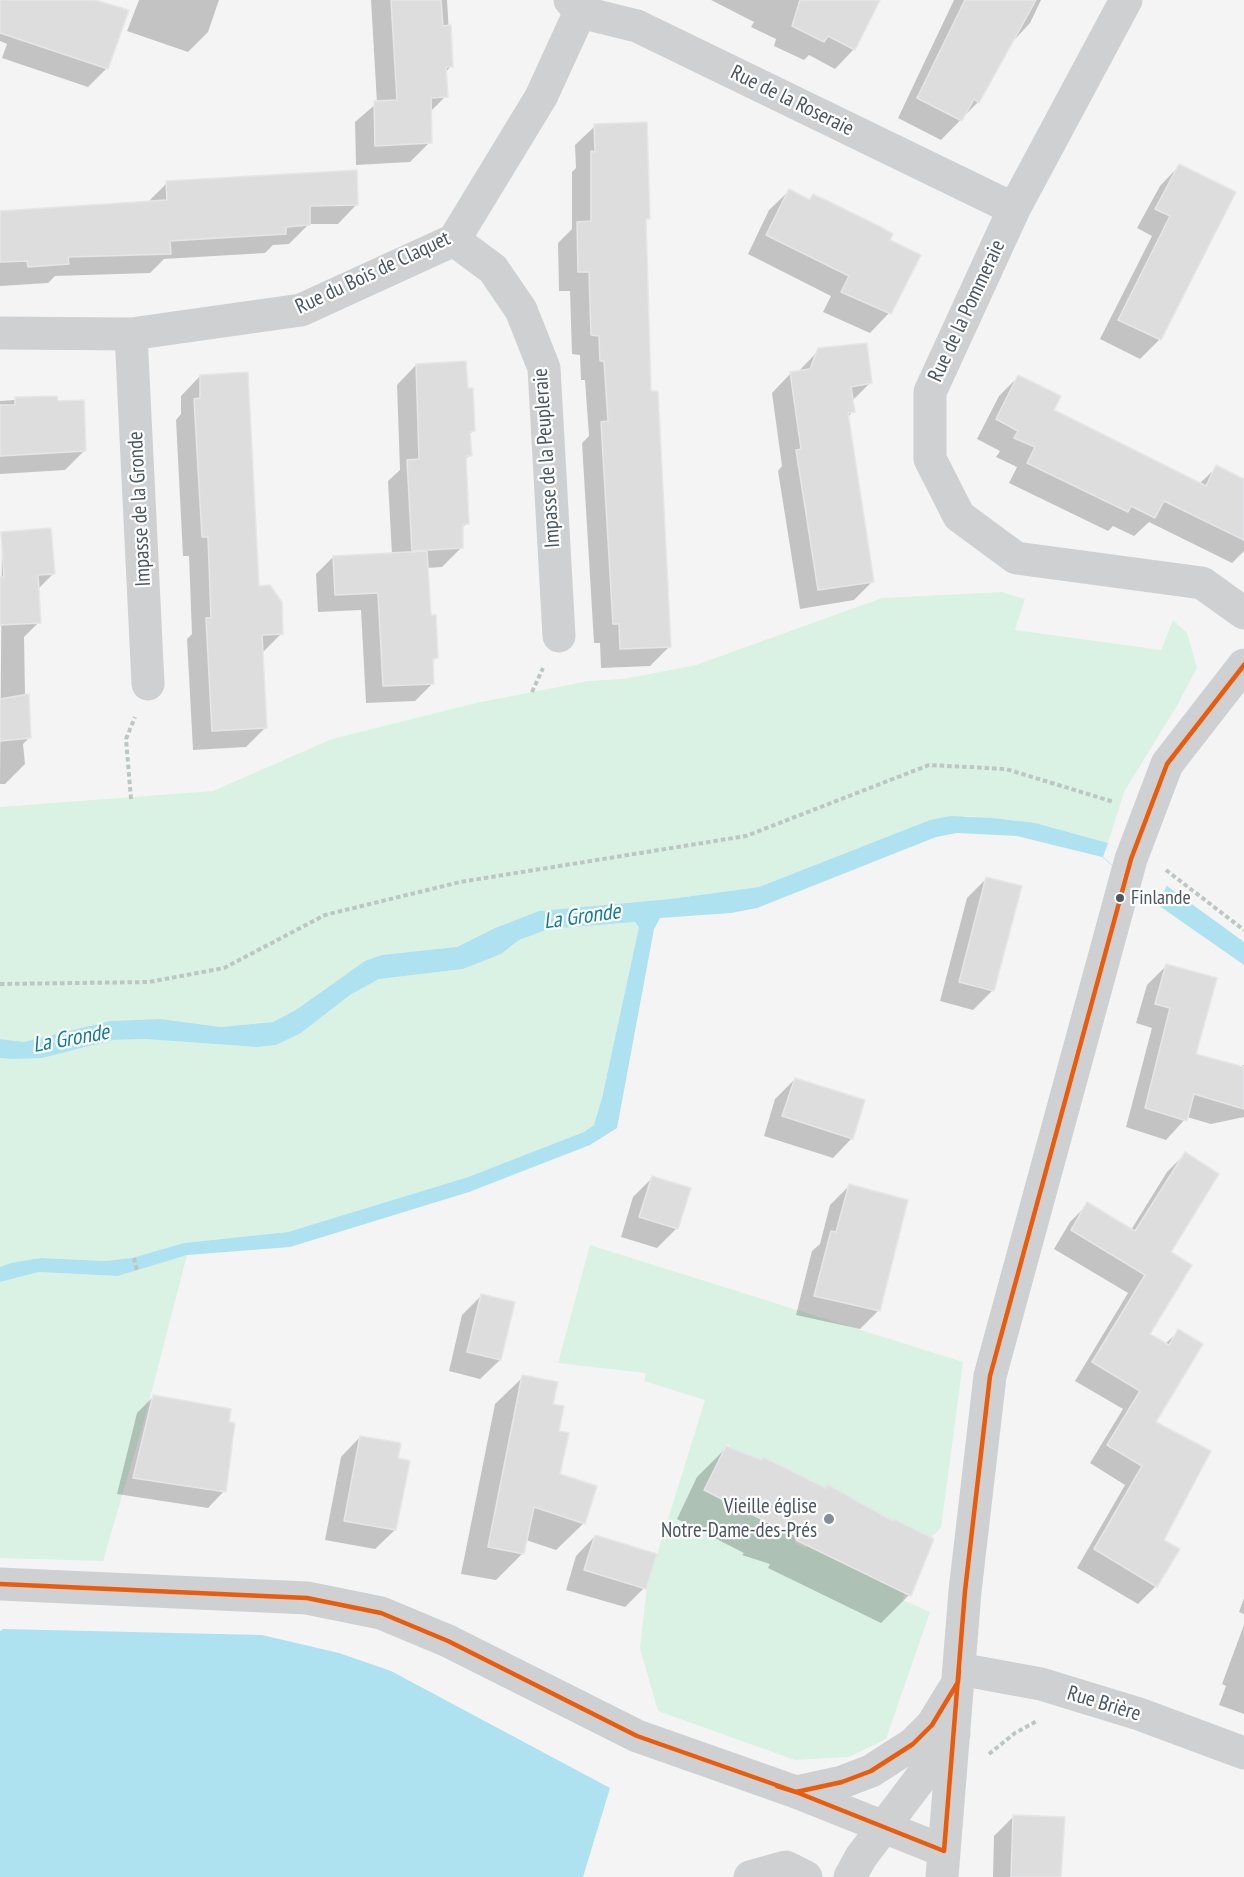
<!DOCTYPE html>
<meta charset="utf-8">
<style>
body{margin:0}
canvas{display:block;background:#f4f4f4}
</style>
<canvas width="1244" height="1877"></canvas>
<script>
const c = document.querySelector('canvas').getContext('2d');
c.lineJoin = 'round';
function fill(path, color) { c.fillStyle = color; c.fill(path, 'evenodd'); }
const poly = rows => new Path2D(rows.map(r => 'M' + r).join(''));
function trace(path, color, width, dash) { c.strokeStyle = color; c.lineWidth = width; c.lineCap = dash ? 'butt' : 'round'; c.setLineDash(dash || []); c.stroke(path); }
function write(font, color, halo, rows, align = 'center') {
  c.font = font + ' "PT Sans Narrow",sans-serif'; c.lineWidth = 4.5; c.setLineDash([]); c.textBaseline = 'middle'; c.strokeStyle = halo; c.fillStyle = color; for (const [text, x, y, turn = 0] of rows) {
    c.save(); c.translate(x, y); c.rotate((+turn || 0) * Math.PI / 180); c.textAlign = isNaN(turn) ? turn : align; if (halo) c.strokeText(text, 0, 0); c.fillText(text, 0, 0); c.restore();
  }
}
fill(poly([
 [1002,592,1025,599,1015,630,1161,650,1173,620,1187,633,1197,668,1178,704,1124,792,1108,843,1012,820,968,816,930,820,759,887,670,899,539,911,495,928,457,947,365,961,296,1011,273,1022,221,1027,160,1019,110,1021,24,1042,0,1039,0,807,213,791,332,739,476,703,589,681,624,679,696,665,882,598],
 [635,922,639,927,602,1098,594,1125,584,1132,468,1177,288,1232,184,1243,132,1258,105,1261,41,1258,0,1267,0,1058,11,1059,78,1049,113,1040,145,1039,257,1047,276,1045,301,1033,350,995,379,979,463,969,511,947,519,940,549,929],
 [590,1245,963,1362,941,1528,928,1540,895,1519,893,1522,862,1504,830,1492,833,1487,828,1484,824,1491,796,1473,733,1449,728,1444,723,1450,798,1536,795,1543,806,1548,809,1542,905,1589,903,1600,930,1612,886,1739,849,1757,795,1760,658,1711,640,1648,647,1587,705,1400,644,1381,646,1373,558,1363],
 [187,1255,145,1417,103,1561,0,1558,0,1282,39,1272,118,1276]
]), '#d9f2e3');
fill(poly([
 [951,816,993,818,1035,823,1108,843,1244,942,1244,965,1158,905,1102,857,1017,836,957,833,936,837,757,908,731,913,660,918,654,929,617,1128,590,1145,469,1192,290,1247,187,1255,118,1276,39,1272,0,1282,0,1267,11,1263,41,1258,105,1261,132,1258,184,1243,288,1232,468,1177,584,1132,594,1125,602,1098,639,927,635,922,549,929,519,940,501,954,463,969,379,979,350,995,301,1033,276,1045,257,1047,145,1039,113,1040,42,1058,11,1059,0,1058,0,1039,24,1042,110,1021,160,1019,221,1027,273,1022,296,1010,365,961,382,955,457,947,495,928,539,911,670,899,759,887,930,820],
 [3,1629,262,1635,339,1653,391,1671,610,1788,583,1877,0,1877,0,1631]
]), '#aee2f0');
fill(poly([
 [1108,843,1167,885,1158,905,1103,857]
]), '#f4f4f4');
fill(poly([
 [0,0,95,0,107,68,88,87,2,58,7,44,0,41],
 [139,0,219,0,208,32,188,52,127,31],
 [371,0,447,0,451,66,445,73,446,96,430,112,430,142,410,162,356,165,355,122,377,103],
 [711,0,871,0,854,49,835,69,809,55,804,60,774,46,776,39,751,27,754,22],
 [954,0,1041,0,1030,23,1004,51,978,102,941,140,898,118],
 [595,126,648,218,645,222,650,392,670,646,650,666,601,668,600,643,594,643,582,443,589,436,585,380,581,380,580,355,572,354,570,291,559,291,558,243,572,229,572,172,576,168,575,145],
 [1179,166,1234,193,1160,339,1140,359,1100,339,1152,236,1137,228,1160,186],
 [167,183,357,204,338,224,309,224,289,244,273,245,265,253,164,259,150,273,55,276,48,283,0,286,0,211,147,203],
 [789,191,808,201,813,195,888,241,919,256,889,313,870,333,823,312,831,296,748,254,769,210],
 [819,350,870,383,852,401,853,411,847,418,873,581,854,600,800,609,778,471,782,466,772,393,791,373,798,372],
 [416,365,473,431,469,435,470,455,464,461,467,523,461,529,462,547,442,567,427,568,429,616,436,658,432,662,432,684,415,701,366,703,361,610,318,612,316,574,333,557,392,555,388,481,400,470,397,385],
 [200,376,258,587,282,633,262,653,266,727,246,747,193,750,187,639,192,634,189,556,183,556,176,420,181,414,181,396],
 [1018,377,1052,411,1199,484,1217,467,1244,481,1244,551,1232,563,1149,522,1134,536,1113,526,1108,531,1009,483,1017,467,996,457,1000,451,977,439,999,396],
 [56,397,85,450,65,470,0,474,0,401],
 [2,533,54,573,37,590,39,622,24,637,25,694,30,737,23,744,25,764,5,784,0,784],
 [986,879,993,990,973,1010,940,1001,967,898],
 [1166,966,1194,1055,1237,1067,1244,1065,1244,1117,1211,1124,1187,1117,1166,1140,1126,1127,1152,1028,1136,1023,1147,985],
 [795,1079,852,1138,833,1158,764,1136,775,1099],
 [1185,1154,1169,1253,1148,1334,1165,1344,1179,1331,1154,1422,1162,1540,1156,1586,1138,1604,1077,1568,1125,1485,1090,1463,1123,1409,1075,1381,1128,1293,1054,1249,1070,1222,1088,1204,1131,1230,1167,1172],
 [652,1178,677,1228,657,1248,621,1237,633,1197],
 [849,1186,879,1310,860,1329,796,1315,812,1251,820,1244,830,1205],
 [482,1295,500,1360,480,1379,449,1371,462,1315],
 [523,1377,551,1405,557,1432,559,1475,584,1523,556,1550,526,1540,523,1553,496,1580,461,1574,495,1404],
 [153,1397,224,1491,208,1508,117,1494,137,1413],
 [360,1437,395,1530,375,1549,325,1540,341,1457],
 [726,1448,825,1489,828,1486,909,1595,881,1623,768,1568,770,1564,742,1555,744,1553,677,1519,697,1477],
 [595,1536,644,1588,625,1607,566,1590,576,1556],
 [1244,1598,1244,1614,1239,1612],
 [1244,1625,1244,1714,1219,1705,1226,1686,1222,1684],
 [1014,1816,1059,1877,993,1877,994,1836]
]), '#0003');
const building = poly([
 [0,0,95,0,129,10,108,69,0,33,0,0],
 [391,0,441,0,443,26,451,25,453,67,446,67,448,97,431,98,432,143,375,146,374,101,397,100,391,0],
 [800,0,880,0,855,50,828,36,824,42,792,26,800,0],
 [965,0,1036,0,979,103,974,99,962,121,917,98,965,0],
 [647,122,650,219,646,219,651,391,658,391,671,647,620,649,619,624,613,624,601,422,608,421,604,361,600,361,599,336,591,335,589,272,578,272,577,222,591,221,591,151,595,152,594,124,647,122],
 [1179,164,1236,192,1161,340,1118,320,1170,216,1155,209,1179,164],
 [357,170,358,205,310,206,310,225,286,227,286,234,170,241,171,254,68,257,69,264,28,267,27,261,0,262,0,211,167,200,166,181,357,170],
 [789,189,810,200,813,194,879,226,893,234,890,240,921,255,891,314,841,292,849,276,766,235,789,189],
 [867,343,872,383,851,387,855,412,848,413,874,582,818,590,796,450,801,449,790,372,810,369,818,348,867,343],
 [466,361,468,388,473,388,475,431,470,432,472,456,466,456,469,524,463,524,463,548,412,551,407,460,419,459,416,364,466,361],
 [248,372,259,586,270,585,282,602,283,634,262,635,267,728,212,731,206,618,211,618,208,537,202,537,194,399,200,398,200,375,248,372],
 [1018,375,1061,396,1054,410,1206,486,1216,465,1244,479,1244,540,1164,501,1155,518,1131,506,1128,512,1027,463,1035,447,1014,438,1018,431,996,419,1018,375],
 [57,396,58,401,84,400,86,451,0,456,0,405,15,405,15,397,57,396],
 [51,528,55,574,38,575,41,623,0,625,0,577,4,577,1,532,51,528],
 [427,551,431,615,436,615,438,658,433,659,434,684,383,686,378,593,335,595,333,556,427,551],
 [29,694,31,738,0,741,0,699,29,694],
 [986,877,1022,886,994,991,959,982,986,877],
 [1166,964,1217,978,1196,1054,1244,1067,1244,1109,1194,1094,1187,1121,1145,1108,1170,1008,1155,1004,1166,964],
 [795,1078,865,1100,853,1139,782,1116,795,1078],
 [1185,1152,1219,1174,1171,1252,1192,1265,1150,1334,1169,1345,1178,1329,1203,1344,1156,1422,1211,1451,1164,1540,1180,1549,1157,1587,1094,1549,1142,1466,1107,1445,1140,1391,1092,1362,1145,1275,1071,1230,1087,1202,1135,1231,1185,1152],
 [652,1176,691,1188,678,1229,639,1217,652,1176],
 [849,1184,908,1200,880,1311,814,1296,831,1231,836,1232,849,1184],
 [481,1294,515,1302,501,1360,467,1352,481,1294],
 [522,1375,558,1382,553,1404,564,1406,559,1431,569,1433,560,1474,597,1486,585,1524,534,1507,524,1554,488,1547,522,1375],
 [153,1395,231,1409,229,1422,235,1423,226,1492,133,1478,153,1395],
 [360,1436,401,1443,398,1458,410,1461,396,1530,344,1521,360,1436],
 [726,1446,762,1460,763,1457,826,1488,827,1484,893,1521,894,1519,934,1539,911,1596,796,1540,798,1536,769,1526,771,1524,704,1490,726,1446],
 [595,1535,657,1554,646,1589,584,1570,595,1535],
 [1013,1815,1065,1817,1061,1877,1011,1877,1013,1815]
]);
fill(building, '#ddddde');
trace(building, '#e5e6e7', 1.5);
trace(poly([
 [532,692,543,668],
 [131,799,126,739,135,717],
 [1166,870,1244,930],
 [0,984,149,982,224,968,325,915,460,882,746,836,929,765,1006,769,1114,802],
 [134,1258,137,1271],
 [989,1754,1015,1733,1037,1721]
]), '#bcc7c4', 4, [4.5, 3]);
trace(poly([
 [570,0,580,12,637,26,1014,209],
 [1126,0,1014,209,930,392,930,459,959,516,1016,558,1202,583,1244,613],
 [454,240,493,269,521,310,544,368,559,636],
 [0,333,131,334,301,310,454,240,541,97,580,12],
 [131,334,148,684],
 [0,1584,307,1598,381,1613,448,1641,637,1736,796,1792,944,1851],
 [959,1669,1041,1684,1139,1714,1244,1753],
 [796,1792,842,1782,871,1771,913,1744,932,1725,954,1689],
 [750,1877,786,1867,806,1877],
 [850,1877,861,1857,954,1734],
 [942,1877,965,1591,990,1376,1131,859,1167,764,1244,665]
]), '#ced0d2', 33);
trace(poly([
 [0,1584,307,1598,381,1613,448,1641,637,1736,796,1792,944,1851,965,1591,990,1376,1131,859,1167,764,1244,665],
 [777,1786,796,1792,842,1782,871,1771,913,1744,932,1725,958,1682,959,1670]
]), '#ea5b0c', 4.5);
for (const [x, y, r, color] of [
 [1120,898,5,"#4a5661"],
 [829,1519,6,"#868d94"]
]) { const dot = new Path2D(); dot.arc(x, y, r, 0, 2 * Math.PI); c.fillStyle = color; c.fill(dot); trace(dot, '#fff', 2); }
write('20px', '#4a5661', '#fff', [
 ["Finlande",1131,898]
], 'left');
write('21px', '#4a5661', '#fff', [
 ["Rue de la Roseraie",792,101,26],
 ["Rue du Bois de Claquet",373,273,-25],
 ["Rue de la Pommeraie",967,311,-65],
 ["Impasse de la Peupleraie",547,458,-94],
 ["Impasse de la Gronde",140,509,-93],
 ["Rue Brière",1104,1704,17]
]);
write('21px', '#4a5661', '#fff', [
 ["Vieille église",817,1507],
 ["Notre-Dame-des-Prés",817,1531]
], 'right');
write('italic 22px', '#0c7c9b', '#fff', [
 ["La Gronde",582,917,-8],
 ["La Gronde",71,1039,-10]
]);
</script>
